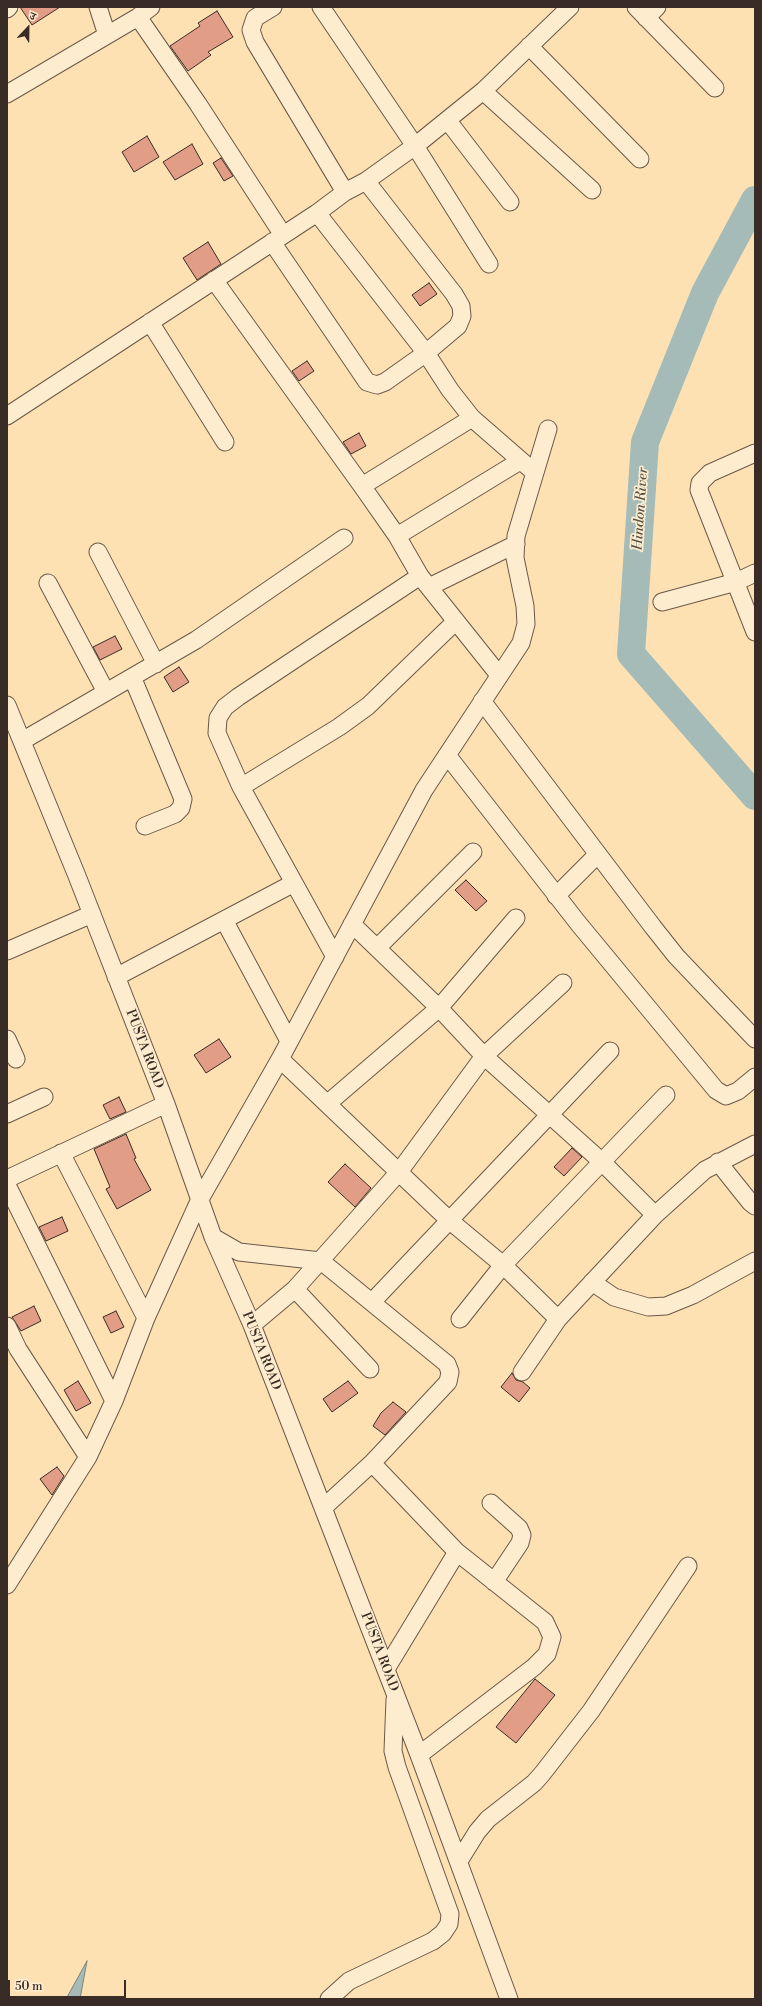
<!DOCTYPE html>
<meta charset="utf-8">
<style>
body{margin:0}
#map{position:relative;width:762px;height:2006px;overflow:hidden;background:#fee1b3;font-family:"Libre Bodoni","Noto Serif Devanagari",serif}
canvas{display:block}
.frame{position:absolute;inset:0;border:8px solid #392c26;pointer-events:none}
.north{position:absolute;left:8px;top:8px;width:40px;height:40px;-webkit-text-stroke:3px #feecce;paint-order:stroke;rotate:22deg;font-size:11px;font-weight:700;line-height:16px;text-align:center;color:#392c26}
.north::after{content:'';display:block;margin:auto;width:14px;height:18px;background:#392c26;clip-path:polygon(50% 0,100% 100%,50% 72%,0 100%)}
.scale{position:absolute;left:8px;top:1980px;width:118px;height:18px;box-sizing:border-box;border:2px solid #392c26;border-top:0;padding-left:5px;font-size:12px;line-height:14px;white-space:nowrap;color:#392c26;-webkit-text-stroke:3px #feecce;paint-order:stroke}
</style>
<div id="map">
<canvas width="762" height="2006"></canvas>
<div class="frame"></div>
<div class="north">उ</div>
<div class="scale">50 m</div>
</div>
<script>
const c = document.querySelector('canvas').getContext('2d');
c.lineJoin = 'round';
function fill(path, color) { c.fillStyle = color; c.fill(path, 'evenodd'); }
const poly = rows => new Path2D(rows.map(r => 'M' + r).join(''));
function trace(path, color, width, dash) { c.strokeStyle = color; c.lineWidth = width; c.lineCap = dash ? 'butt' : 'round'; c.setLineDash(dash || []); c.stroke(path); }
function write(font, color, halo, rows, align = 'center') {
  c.font = font + ' "Libre Bodoni",serif'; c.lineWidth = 3.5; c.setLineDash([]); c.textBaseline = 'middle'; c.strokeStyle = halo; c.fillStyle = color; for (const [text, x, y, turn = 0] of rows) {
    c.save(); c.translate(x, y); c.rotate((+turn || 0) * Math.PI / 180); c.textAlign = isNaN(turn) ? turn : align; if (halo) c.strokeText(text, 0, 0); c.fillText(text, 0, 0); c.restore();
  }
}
const water = poly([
 [87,1961,80,1999,66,1999,87,1961]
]);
fill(water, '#a4bbb7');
trace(water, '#79827d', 1);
trace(poly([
 [755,200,705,293,645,442,631,654,755,796]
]), '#a4bbb7', 28);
const building = poly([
 [20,7,60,7,32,25,20,7],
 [217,11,233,37,208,52,211,55,188,71,170,46,200,26,198,23,217,11],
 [147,136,159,157,134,172,122,152,147,136],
 [192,144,203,164,175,180,163,162,192,144],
 [221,158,233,176,224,181,213,163,221,158],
 [208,242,221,264,197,280,183,258,208,242],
 [429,283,437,294,420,306,412,295,429,283],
 [307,361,314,371,299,381,292,371,307,361],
 [359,433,366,446,351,454,343,442,359,433],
 [115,636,122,649,100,660,93,647,115,636],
 [179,667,189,682,173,692,164,677,179,667],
 [466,880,487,901,476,911,455,890,466,880],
 [219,1039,231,1057,206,1073,194,1055,219,1039],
 [119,1097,126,1112,110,1119,103,1105,119,1097],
 [126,1134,136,1158,134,1159,151,1190,117,1209,106,1189,110,1187,94,1149,126,1134],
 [572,1148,582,1157,564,1176,554,1167,572,1148],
 [345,1164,371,1188,355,1207,328,1182,345,1164],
 [62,1217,68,1231,46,1241,39,1227,62,1217],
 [34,1306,41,1321,21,1331,12,1317,34,1306],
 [116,1311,124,1327,111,1333,103,1317,116,1311],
 [512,1373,516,1380,523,1382,530,1388,519,1402,501,1387,512,1373],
 [78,1381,91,1403,76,1411,64,1390,78,1381],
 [348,1381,358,1393,332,1412,323,1399,348,1381],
 [393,1402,406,1412,385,1435,373,1426,381,1413,393,1402],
 [57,1467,64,1476,52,1495,40,1479,57,1467],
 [535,1679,555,1695,516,1743,496,1727,535,1679]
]);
fill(building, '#e29d86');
trace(building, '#392c26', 1);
const minor = poly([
 [98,7,107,35],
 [273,7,255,18,251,30,255,42,345,192],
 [321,7,415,146,489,264],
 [636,7,715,88],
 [7,9,9,7],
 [138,17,198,104,283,235],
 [646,18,657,7],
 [529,46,640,159],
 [483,91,592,190],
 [7,94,138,17,151,7],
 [448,121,510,202],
 [317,213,426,353,450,390,472,418,534,472],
 [272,242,367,382,377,385,385,382,426,353,458,326,462,316,461,306,454,294,366,181],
 [214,280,362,486,397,536,420,576,499,675],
 [150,322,225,442],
 [7,416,317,213,345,192,366,181,415,146,483,91,570,7],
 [755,453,710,473,700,483,699,490,755,632],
 [362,486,472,418],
 [397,536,520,461],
 [98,552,156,664],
 [48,583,106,692],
 [429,587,516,544],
 [662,602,736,582,755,573],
 [133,679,183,799,181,808,175,814,145,826],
 [482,701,653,927,676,956,755,1039],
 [7,705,77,876,166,1104,213,1237,252,1325,419,1755,509,1999],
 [22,741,196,640,344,538],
 [447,755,578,923,716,1090,726,1096,738,1091,755,1077],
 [241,787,339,727,368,706,456,621],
 [556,896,598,854],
 [224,920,289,1041],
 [352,924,439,1008,484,1056,601,1161,655,1215],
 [377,948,473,852],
 [7,951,92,914],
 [335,957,241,787,217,733,218,718,225,707,238,697,420,576],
 [116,977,294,883],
 [7,1039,16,1059],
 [280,1059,449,1220,503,1265,558,1319],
 [327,1104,439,1008,516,918],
 [7,1114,44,1097],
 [61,1153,146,1318],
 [718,1162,750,1202,755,1206],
 [7,1179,166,1104],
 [7,1185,114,1401],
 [213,1237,239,1252,321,1261,447,1364,450,1372,448,1382,372,1463,323,1508],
 [592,1282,614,1297,648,1307,666,1306,693,1295,755,1261],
 [295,1289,370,1369],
 [372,1302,610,1051],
 [460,1319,503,1265,666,1095],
 [252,1325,295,1289,399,1172,484,1056,563,983],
 [7,1326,18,1349,88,1457],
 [522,1372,558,1319,655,1215,705,1170,755,1144],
 [372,1463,457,1552,545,1622,552,1637,547,1654,534,1667,419,1755],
 [491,1503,519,1528,522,1535,520,1543,494,1582],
 [7,1585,88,1457,114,1401,146,1318,200,1199,280,1059,424,790,521,643,526,624,525,606,515,558,516,536,548,429],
 [386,1669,457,1552],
 [459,1861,477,1832,488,1819,534,1783,542,1774,591,1711,688,1566],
 [329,1999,349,1981,433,1941,443,1933,449,1924,450,1914,397,1767,393,1751,395,1699]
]);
trace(minor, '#6a5949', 19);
trace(minor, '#feecce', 17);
write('13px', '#392c26', '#feecce', [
 ["PUSTA ROAD",144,1049,69],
 ["PUSTA ROAD",261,1351,68],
 ["PUSTA ROAD",379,1652,69]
]);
write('italic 14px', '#54504a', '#feecce', [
 ["Hindon River",641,509,-86]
]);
</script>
